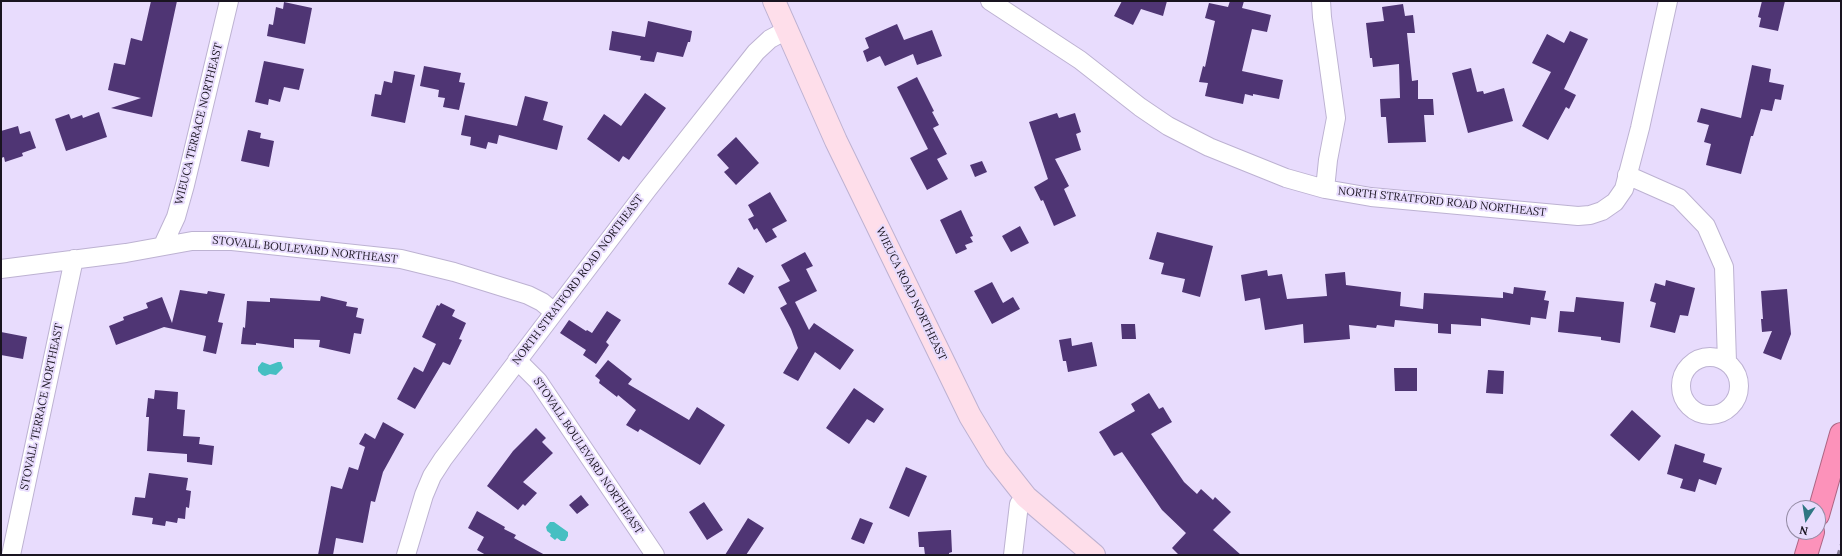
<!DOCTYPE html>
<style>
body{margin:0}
#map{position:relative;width:1842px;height:556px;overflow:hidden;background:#e8dcfd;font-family:Lora,serif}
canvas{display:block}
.frame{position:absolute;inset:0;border:2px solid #191420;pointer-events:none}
.north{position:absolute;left:1786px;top:500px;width:40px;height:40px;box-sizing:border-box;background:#e8dcfd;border:1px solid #958ca5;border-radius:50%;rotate:192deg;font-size:11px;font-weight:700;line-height:16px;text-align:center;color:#191420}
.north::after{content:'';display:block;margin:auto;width:14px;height:18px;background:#307783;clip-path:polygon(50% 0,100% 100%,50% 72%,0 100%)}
</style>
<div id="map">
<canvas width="1842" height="556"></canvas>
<div class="frame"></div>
<div class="north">N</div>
</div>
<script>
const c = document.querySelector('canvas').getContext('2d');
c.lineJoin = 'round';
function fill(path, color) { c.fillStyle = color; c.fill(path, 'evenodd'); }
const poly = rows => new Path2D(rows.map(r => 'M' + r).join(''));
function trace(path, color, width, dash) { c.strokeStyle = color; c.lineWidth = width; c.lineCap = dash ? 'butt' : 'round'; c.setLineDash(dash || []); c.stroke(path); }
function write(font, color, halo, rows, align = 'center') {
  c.font = font + ' Lora,serif'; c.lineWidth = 4; c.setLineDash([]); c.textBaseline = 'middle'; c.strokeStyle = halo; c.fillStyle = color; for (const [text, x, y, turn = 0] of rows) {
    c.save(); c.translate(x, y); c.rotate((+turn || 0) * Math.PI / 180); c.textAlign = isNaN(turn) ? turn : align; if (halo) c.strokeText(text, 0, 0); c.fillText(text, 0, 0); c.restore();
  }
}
fill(poly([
 [262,362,270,365,278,362,281,362,283,368,276,375,270,374,265,376,262,375,258,371,258,367],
 [550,522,554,522,568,532,568,536,565,541,561,541,557,538,555,540,550,536,551,534,547,531,546,527]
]), '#46bfc2');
fill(poly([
 [151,1,177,1,152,117,111,108,141,98,108,90,114,63,125,65,131,38,142,41],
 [1122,1,1167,1,1163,16,1141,9,1133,25,1114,16],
 [1230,1,1244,1,1242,8,1271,15,1267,32,1252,29,1242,71,1283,80,1279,99,1253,94,1253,96,1245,94,1243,104,1205,96,1208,83,1199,82,1203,66,1205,67,1215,21,1205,18,1209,3,1228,7],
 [1762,1,1785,1,1778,31,1759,27,1761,18,1758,17],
 [284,2,312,8,305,44,267,36,269,24,273,25,276,7,283,9],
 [1403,4,1405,16,1413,15,1415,33,1407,33,1412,81,1418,80,1418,99,1433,99,1434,115,1424,115,1426,142,1388,143,1386,117,1381,117,1380,99,1400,98,1399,64,1373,67,1372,58,1370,58,1366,23,1384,21,1382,7],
 [648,21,692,31,690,42,688,42,683,57,657,52,654,62,640,60,641,56,609,50,612,31,645,37],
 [897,24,904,40,932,30,942,56,917,65,913,54,885,66,880,56,867,62,863,51,869,48,865,38],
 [1570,31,1588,39,1564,89,1576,95,1569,109,1566,107,1548,140,1522,126,1551,72,1532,63,1547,34,1564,43],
 [264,61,304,69,299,90,284,87,280,102,269,99,268,105,255,102],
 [1752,65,1771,69,1769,82,1784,85,1781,100,1775,99,1772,111,1761,109,1753,136,1751,136,1741,174,1706,165,1711,144,1704,142,1709,125,1697,122,1701,108,1741,118],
 [424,66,461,73,459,82,465,83,459,110,443,107,445,98,438,97,439,90,420,86],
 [1471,68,1477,92,1483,91,1484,94,1504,88,1513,121,1468,133,1452,73],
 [394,71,415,75,405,123,371,116,375,94,381,95,384,81,392,83],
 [917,77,934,111,932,112,939,125,933,128,947,154,937,159,948,179,927,190,910,158,928,149,897,87],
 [645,93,666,108,629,160,623,156,619,162,587,139,604,114,621,126],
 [525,96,548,102,543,120,563,126,557,150,499,135,497,144,488,142,486,149,470,145,471,137,461,135,465,115,517,126],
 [99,112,107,137,66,151,55,119,69,114,71,119,82,115,83,118],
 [1057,113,1059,118,1075,113,1081,132,1076,134,1081,150,1055,159,1069,186,1064,189,1076,216,1054,226,1043,200,1041,201,1034,187,1048,179,1029,122],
 [18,126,20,134,30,131,36,148,22,153,23,156,5,162,4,157,1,158,1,131],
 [248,130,261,133,260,138,274,141,269,167,241,161],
 [736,137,759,163,736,185,724,172,729,168,717,155],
 [982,161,987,172,975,177,970,165],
 [770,192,787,221,772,229,777,237,766,243,757,228,754,230,748,219,754,216,748,205],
 [961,210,973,236,970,237,973,242,965,245,967,249,956,254,940,220],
 [1020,226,1029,243,1011,252,1002,236],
 [1157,232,1213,246,1200,297,1182,292,1185,279,1161,274,1164,263,1149,259],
 [805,252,813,266,806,269,817,291,795,302,809,330,814,323,854,350,840,370,815,352,798,381,783,373,798,348,791,329,780,308,787,304,778,287,790,281,781,265],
 [738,267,754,276,744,294,728,284],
 [1267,270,1268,276,1282,274,1287,299,1327,296,1325,274,1345,272,1346,285,1401,292,1400,306,1423,309,1424,293,1503,298,1503,292,1513,294,1514,287,1546,291,1544,300,1549,301,1546,319,1531,317,1530,325,1481,318,1481,326,1451,324,1451,334,1438,333,1438,324,1395,320,1394,327,1377,325,1376,328,1349,325,1350,339,1304,343,1303,324,1265,330,1260,298,1245,301,1241,275],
 [1666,280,1695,288,1688,316,1680,315,1675,333,1650,327,1656,303,1650,301,1655,283,1665,286],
 [992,282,1003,303,1013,297,1020,309,992,324,974,291],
 [1787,289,1791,334,1781,360,1763,353,1772,331,1762,332,1761,319,1763,319,1761,291],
 [180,290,207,294,208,291,225,294,218,322,223,323,216,354,203,351,206,336,164,327,116,345,109,326,124,320,123,317,148,308,146,303,162,297,172,323],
 [321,296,347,302,346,306,358,308,356,317,364,319,361,334,354,333,350,354,319,347,320,340,294,339,294,348,256,343,256,345,241,344,243,327,245,328,247,301,270,302,270,298,320,301],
 [1576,297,1624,302,1620,343,1601,340,1601,337,1558,332,1560,311,1574,312],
 [441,303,455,310,452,316,466,323,459,339,462,340,450,365,443,362,415,409,397,399,414,367,423,372,436,344,422,337,437,305,439,306],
 [607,311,621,320,606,342,609,345,596,364,583,355,586,350,560,333,569,320,586,331,587,330,592,333],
 [1121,324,1135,324,1136,339,1122,339],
 [1,332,27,337,23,359,1,355],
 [1071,338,1072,346,1092,342,1097,366,1068,372,1066,361,1063,361,1059,340],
 [608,360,632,379,628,384,689,420,697,407,725,425,700,465,640,429,638,432,626,425,636,410,618,395,617,397,599,383,600,380,595,376],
 [1394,368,1417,368,1417,391,1395,391],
 [1488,370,1504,371,1503,394,1486,393],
 [854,388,884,409,874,423,867,419,849,444,826,428],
 [155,390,178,392,177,409,185,410,183,436,200,437,199,444,214,446,212,465,187,462,187,454,147,451,149,417,146,417,148,398,154,399],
 [1149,393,1159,409,1163,407,1172,422,1151,434,1184,482,1197,494,1201,489,1213,500,1215,497,1231,512,1213,530,1241,555,1179,555,1172,548,1186,533,1162,510,1122,452,1114,456,1099,432,1135,411,1131,404],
 [1632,410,1661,436,1639,461,1610,435],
 [383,422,404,434,383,472,375,502,371,501,363,543,336,538,333,555,318,555,331,486,342,489,349,467,358,470,365,447,359,444,365,433,375,439],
 [536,428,546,438,542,442,553,453,523,482,537,493,525,506,523,504,518,510,487,486,513,451],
 [1675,444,1705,454,1703,462,1722,468,1716,485,1699,479,1695,492,1680,488,1683,479,1667,474],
 [906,467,927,476,909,517,889,508],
 [149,473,188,478,186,490,191,491,189,508,186,507,185,519,178,518,177,523,166,521,165,526,152,524,153,518,132,515,135,497,145,498],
 [581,495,589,505,577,514,569,505],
 [704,502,723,530,707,540,689,512],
 [477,511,505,527,504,529,516,535,514,538,545,555,486,555,477,550,484,537,468,528],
 [748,518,764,528,746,555,725,555],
 [860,518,873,523,864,544,851,539],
 [951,530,952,552,949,553,949,555,925,555,924,547,919,547,918,532]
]), '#4f3574');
const street = poly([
 [990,1,1080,60,1140,107,1168,126,1209,147,1286,178,1325,189,1371,197,1578,216,1590,215,1602,211,1615,202,1624,189,1640,128,1668,1],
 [1321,1,1322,17,1336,118,1328,160,1325,189],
 [1627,175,1679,198,1706,226,1724,267,1727,362],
 [163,245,176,217,185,185,229,1],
 [1,269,126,253,192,241,232,241,401,259,454,272,528,295,542,302,554,312],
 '1681 386a29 29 0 1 1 58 0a29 29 0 1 1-58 0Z',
 [517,360,538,381,655,555],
 [11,555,74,259],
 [406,555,424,495,432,476,443,459,647,190,756,52,770,39,787,30],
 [1013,555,1019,504,1026,497]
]);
const secondary = poly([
 [774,1,836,141,970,416,996,459,1026,497,1094,555]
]);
const highway = poly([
 [1818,515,1841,434],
 [1806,555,1813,532]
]);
trace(street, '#bdb2d2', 20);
trace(secondary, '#bdb2d2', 24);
trace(highway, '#ad6684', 24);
trace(street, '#fff', 18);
trace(secondary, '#fedeea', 22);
trace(highway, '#fc92ba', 22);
trace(poly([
 [1838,555,1841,545]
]), '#857c93', 3, [5, 5]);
write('11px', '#191420', '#e8dcfd', [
 ["WIEUCA TERRACE NORTHEAST",199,124,-76],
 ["NORTH STRATFORD ROAD NORTHEAST",1442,202,6],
 ["STOVALL BOULEVARD NORTHEAST",305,250,6],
 ["NORTH STRATFORD ROAD NORTHEAST",578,280,-53],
 ["WIEUCA ROAD NORTHEAST",911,294,64],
 ["STOVALL TERRACE NORTHEAST",42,407,-78],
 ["STOVALL BOULEVARD NORTHEAST",588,456,56]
]);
</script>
